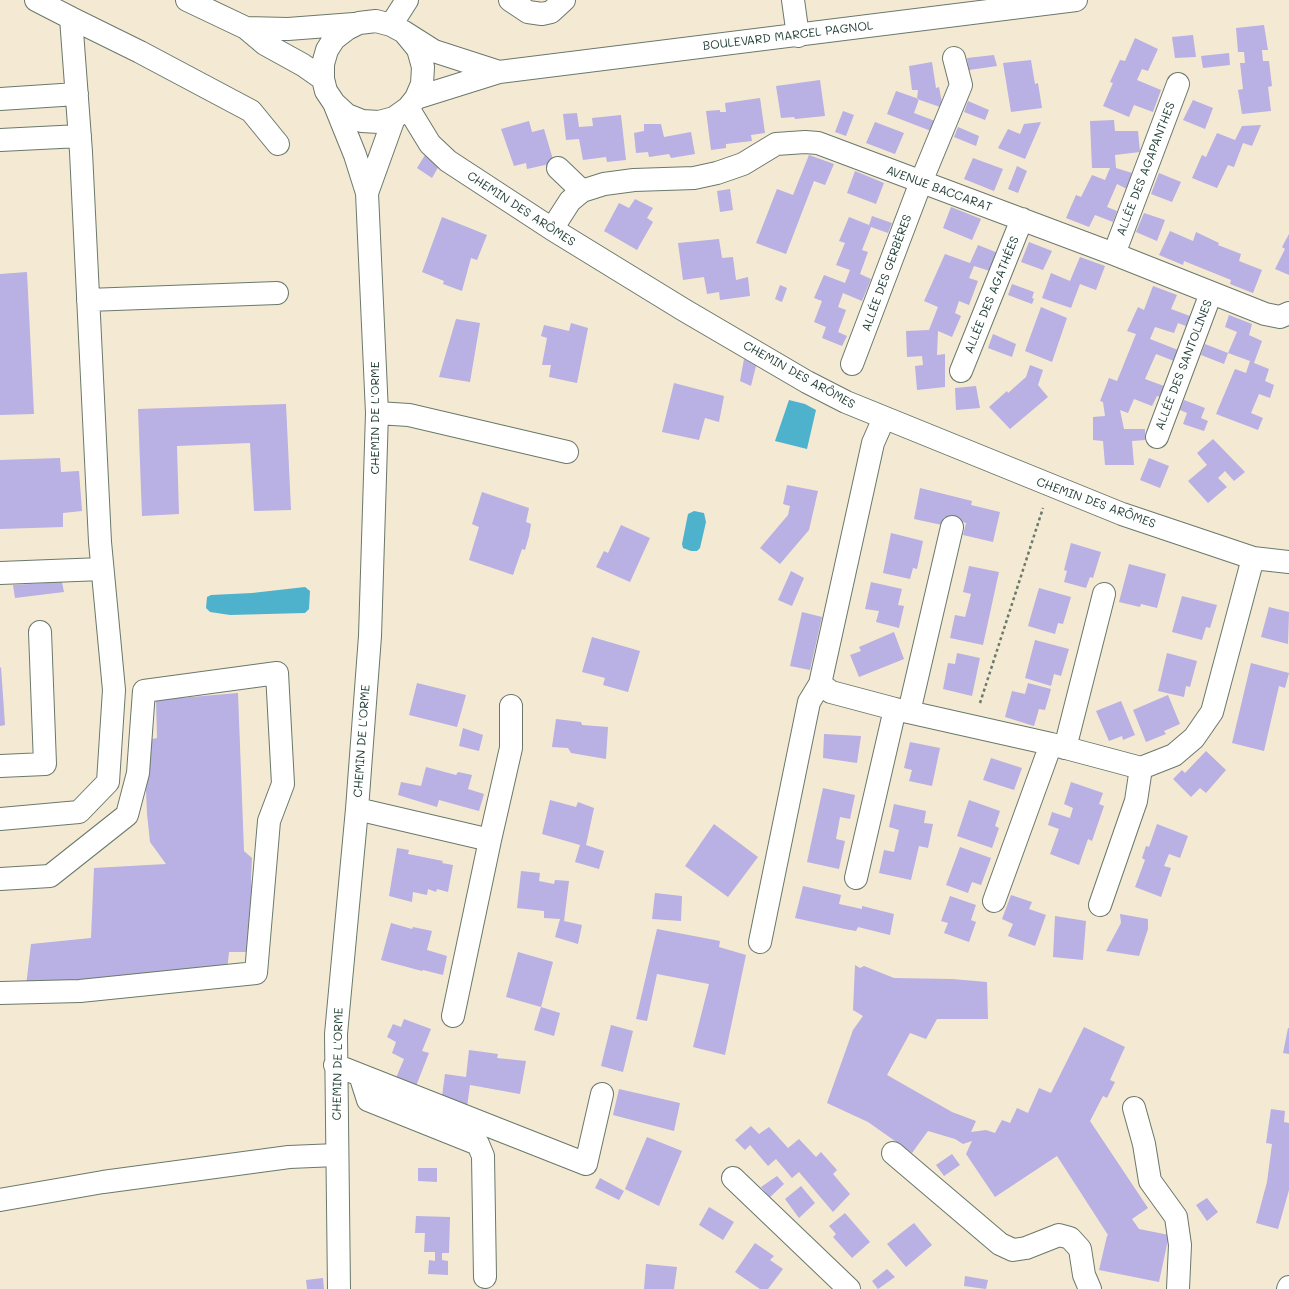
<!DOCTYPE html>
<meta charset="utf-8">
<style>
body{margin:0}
canvas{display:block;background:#f4e9d2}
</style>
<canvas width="1289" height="1289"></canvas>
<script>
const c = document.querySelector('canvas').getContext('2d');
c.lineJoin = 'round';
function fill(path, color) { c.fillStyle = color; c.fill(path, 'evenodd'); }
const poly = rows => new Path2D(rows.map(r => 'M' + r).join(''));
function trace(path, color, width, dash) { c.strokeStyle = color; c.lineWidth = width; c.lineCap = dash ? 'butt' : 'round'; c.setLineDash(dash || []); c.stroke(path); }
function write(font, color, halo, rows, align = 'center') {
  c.font = font + ' Mali,sans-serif'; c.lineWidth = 3; c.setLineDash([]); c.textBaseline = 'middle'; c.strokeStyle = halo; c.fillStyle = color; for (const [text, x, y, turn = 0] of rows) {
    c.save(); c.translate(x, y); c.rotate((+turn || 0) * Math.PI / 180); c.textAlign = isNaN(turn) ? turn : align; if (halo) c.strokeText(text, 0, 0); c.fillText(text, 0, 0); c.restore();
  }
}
fill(poly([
 [789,400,805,404,816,410,807,449,775,441],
 [694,511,704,513,706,522,700,548,697,551,691,551,683,548,682,544,688,514],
 [305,587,310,591,309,609,305,613,230,615,210,612,206,608,207,597,211,595,252,593]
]), '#4eb2cd');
fill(poly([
 [1264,25,1268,50,1262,50,1263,61,1269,61,1272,86,1268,87,1271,111,1242,114,1238,90,1243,89,1240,63,1245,63,1244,52,1238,52,1236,28],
 [1193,35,1196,57,1175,58,1172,37],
 [1135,38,1158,49,1148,71,1142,69,1137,80,1161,90,1153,112,1134,105,1129,117,1103,106,1113,83,1110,82,1120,60,1125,61],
 [1229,53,1230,65,1203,68,1201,56],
 [994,55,997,66,969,70,967,58],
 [1031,60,1035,84,1038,83,1042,108,1011,112,1003,63],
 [932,62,936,88,939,87,942,103,940,107,917,99,918,90,912,90,909,66],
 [820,80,825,116,795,119,794,117,781,118,776,86],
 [896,91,919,99,914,113,935,121,931,131,887,114],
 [760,98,765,133,751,135,752,141,726,144,726,148,711,150,706,111,720,110,720,112,726,112,725,103],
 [1193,100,1213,108,1205,129,1183,120],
 [968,101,989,110,985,120,964,112],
 [843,111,854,115,846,136,835,132],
 [577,113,579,127,593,126,592,118,621,115,626,160,607,162,606,157,583,160,579,139,566,140,563,114],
 [1114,120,1115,131,1138,131,1140,152,1115,155,1116,168,1132,173,1127,189,1117,184,1107,207,1117,211,1113,222,1095,215,1089,227,1066,218,1076,195,1081,197,1092,175,1105,180,1110,168,1092,168,1090,121],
 [529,121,532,132,544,129,554,163,527,169,526,163,514,166,501,129],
 [875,122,904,133,895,154,866,143],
 [1041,122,1025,159,998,148,1008,129,1020,134,1024,124],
 [644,124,661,124,664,137,691,132,695,154,671,158,669,154,649,157,648,152,636,153,634,133,644,131],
 [1261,125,1252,146,1243,143,1234,167,1228,165,1217,188,1192,178,1202,155,1206,157,1217,133,1235,140,1242,126],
 [958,127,979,136,976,146,954,137],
 [425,155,440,164,432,178,417,168],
 [809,155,834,164,825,185,814,181,786,254,756,243,777,189,793,195],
 [973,158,1003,169,994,191,964,179],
 [1017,166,1027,171,1018,193,1008,189],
 [855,171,884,183,876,204,847,193],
 [1159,173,1181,182,1172,202,1151,194],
 [730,189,733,210,720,212,717,191],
 [635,199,653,208,647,218,653,222,637,250,604,231,619,203,629,208],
 [951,207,981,219,972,240,943,228],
 [1144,213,1165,220,1157,241,1136,232],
 [872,216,892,223,888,233,871,227,862,250,868,252,860,274,871,279,862,301,843,293,838,307,846,310,838,332,847,336,842,346,822,338,826,327,814,322,822,301,814,298,824,275,845,283,850,270,836,265,845,243,839,241,849,217,869,225],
 [442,217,487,235,477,260,471,258,462,291,443,284,444,281,422,272],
 [1170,231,1193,241,1196,232,1219,243,1218,245,1241,254,1239,261,1262,270,1253,293,1230,284,1231,280,1184,261,1183,265,1159,255],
 [1289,234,1289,275,1275,269,1285,249,1282,247],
 [719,239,722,258,733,257,736,280,748,277,750,296,720,300,719,292,707,294,704,277,683,280,678,243],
 [1029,242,1052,251,1043,270,1021,262],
 [978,245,998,253,990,271,974,266,969,278,978,281,969,305,959,301,955,313,961,316,952,337,938,331,937,355,945,354,945,387,917,390,915,366,923,365,922,356,907,357,906,331,929,330,938,307,924,301,945,254,970,263],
 [1080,257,1105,266,1096,290,1080,284,1071,308,1042,298,1051,273,1070,281],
 [27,272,34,414,0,415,0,274],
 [1012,284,1034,292,1032,298,1034,299,1032,304,1008,295],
 [780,285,787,288,782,302,775,299],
 [1153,286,1177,295,1171,309,1190,316,1186,326,1178,323,1174,333,1155,327,1150,339,1178,350,1174,361,1156,354,1145,379,1164,386,1160,397,1157,396,1152,406,1134,399,1128,413,1120,410,1124,429,1145,429,1145,440,1132,441,1134,465,1105,465,1103,441,1093,440,1093,417,1105,416,1103,402,1100,401,1109,378,1117,381,1136,334,1127,331,1138,307,1144,310],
 [1041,307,1067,318,1052,362,1025,351],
 [1229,315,1252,324,1249,335,1262,341,1254,363,1269,369,1265,381,1274,385,1270,398,1259,394,1251,413,1263,418,1258,430,1216,414,1235,369,1246,373,1250,361,1228,353,1237,332,1225,327],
 [456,319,480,323,470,382,439,377],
 [571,323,588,328,577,383,549,377,551,365,542,365,547,338,541,336,544,325,569,331],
 [993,334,1016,344,1012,357,988,348],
 [1205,344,1228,353,1224,364,1201,355],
 [744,359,756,366,751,386,740,381],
 [1030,365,1043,370,1038,385,1048,397,1010,429,989,407,1007,391,1008,393,1026,377],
 [674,383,724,396,719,422,705,418,699,440,662,432],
 [976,386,980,408,956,410,955,388],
 [1184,400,1205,408,1201,418,1208,421,1204,431,1183,424,1187,413,1180,410],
 [286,404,291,510,254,511,250,443,177,446,179,514,142,516,138,409],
 [1213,439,1245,472,1234,481,1225,471,1218,478,1227,487,1208,503,1188,481,1207,465,1197,453],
 [60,458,61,472,79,471,82,511,63,513,63,527,0,529,0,460],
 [1149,458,1169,466,1160,488,1140,480],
 [787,485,818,491,809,530,780,564,760,548,788,515,790,506,783,504],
 [920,488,972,501,971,505,1000,512,993,542,963,535,966,523,944,517,942,525,914,519],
 [482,492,529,508,526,522,531,524,529,536,525,550,522,549,513,575,469,560,479,527,472,524],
 [621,525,650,538,630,582,596,567,604,551,608,553],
 [891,533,923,541,917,569,913,568,910,579,883,573],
 [1071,543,1101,552,1093,578,1090,577,1086,588,1064,582,1067,571,1064,570],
 [1129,564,1166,574,1157,608,1141,604,1140,607,1119,602],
 [969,566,999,572,983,645,950,638,955,615,965,617,971,594,963,592],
 [791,571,804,578,792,606,778,600],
 [62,582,64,592,15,598,13,585],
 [871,582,902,589,898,605,904,606,899,628,876,622,879,611,865,609],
 [1039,588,1071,597,1063,624,1058,623,1055,634,1028,626],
 [1182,596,1217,605,1210,628,1206,627,1202,640,1172,632],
 [1269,607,1289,612,1288,644,1261,637],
 [802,612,822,617,810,670,790,666],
 [894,632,904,659,859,677,850,655,861,651,859,647],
 [592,637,640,651,628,692,603,685,605,678,582,672],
 [1035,640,1069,649,1061,676,1054,674,1051,686,1025,678],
 [957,653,980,658,972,696,943,689,948,663,955,664],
 [1167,653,1197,661,1190,687,1186,686,1184,697,1158,691],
 [1251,663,1289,673,1285,688,1279,686,1264,751,1232,743],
 [1,667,5,725,0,726,0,668],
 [417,683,466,695,457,727,409,715],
 [1028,683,1051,689,1045,710,1039,709,1034,726,1005,717,1012,691,1025,694],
 [238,693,244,851,252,858,251,878,254,912,253,952,229,952,227,972,26,986,31,944,91,938,94,868,166,864,150,842,147,814,144,741,157,738,156,700],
 [1168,695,1180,724,1164,731,1166,734,1146,742,1133,710],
 [1121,701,1135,735,1123,740,1122,736,1109,741,1096,711],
 [556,719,581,722,582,725,608,727,606,759,571,753,568,748,552,747],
 [463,728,483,735,479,751,459,746],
 [824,734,861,736,857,763,823,758],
 [910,742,940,748,932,786,909,781,912,770,904,768],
 [1206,751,1226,770,1206,793,1200,788,1191,797,1173,779,1182,770,1185,773],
 [991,758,1022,768,1014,790,983,780],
 [426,767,456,775,458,772,472,775,468,789,484,794,479,811,439,800,437,807,398,795,401,782,421,786],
 [1071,782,1103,793,1099,804,1104,806,1092,841,1088,839,1079,865,1050,854,1059,829,1048,825,1052,812,1070,818,1073,808,1064,804],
 [823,788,855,795,850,819,840,817,836,839,845,841,839,869,807,862],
 [550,800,576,807,578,802,594,808,586,845,604,851,599,869,575,862,580,845,542,834],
 [969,800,1000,811,995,826,999,828,992,848,957,836],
 [894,804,926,811,924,823,933,824,928,848,919,846,911,880,879,873,884,850,894,852,899,830,889,827],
 [714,824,758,857,728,897,685,866],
 [1157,824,1188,836,1180,858,1169,854,1164,866,1171,868,1161,897,1135,887,1145,860,1142,858,1146,846,1149,847],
 [960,847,991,858,981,885,972,882,968,893,946,885],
 [397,848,409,850,408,854,443,861,442,863,453,865,448,892,437,889,436,892,428,889,427,895,413,892,412,902,389,896],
 [521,871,540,873,539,881,554,884,555,880,569,881,564,921,582,925,578,944,555,937,560,919,544,918,544,911,517,908],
 [803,886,841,895,839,904,862,909,862,906,894,914,890,935,858,927,856,931,845,929,795,918],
 [655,893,682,896,681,921,652,919],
 [1011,895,1032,902,1029,909,1046,915,1035,946,1008,936,1013,924,1002,919],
 [950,896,976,905,971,920,976,922,969,942,944,933,948,923,941,921],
 [1120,914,1148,919,1148,929,1139,956,1106,951,1121,923],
 [1055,916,1086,921,1083,960,1053,957],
 [391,923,412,929,413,927,432,931,427,950,447,956,443,975,423,970,422,971,381,960],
 [657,929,720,941,719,947,746,955,725,1055,693,1047,709,984,657,974,647,1021,636,1019],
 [518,952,553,962,541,1007,506,997],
 [855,965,860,968,864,966,894,978,952,979,987,982,988,1019,937,1019,926,1039,910,1033,887,1075,952,1112,976,1121,971,1132,986,1130,995,1133,1002,1120,1010,1123,1017,1108,1028,1113,1039,1088,1051,1093,1084,1027,1125,1047,1110,1080,1115,1082,1107,1098,1103,1096,1090,1121,1148,1208,1132,1219,1139,1229,1169,1235,1159,1282,1099,1270,1107,1236,1108,1235,1057,1156,995,1197,966,1154,972,1141,963,1144,955,1139,928,1131,912,1153,868,1122,827,1103,853,1030,863,1016,853,1010],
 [541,1007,560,1013,554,1036,534,1030],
 [404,1019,431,1029,422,1051,429,1053,416,1086,396,1078,404,1059,392,1053,396,1042,387,1037,393,1024,401,1027],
 [611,1025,633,1031,623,1072,601,1066],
 [1288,1028,1289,1028,1289,1054,1283,1053],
 [469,1050,498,1054,497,1058,526,1061,520,1094,470,1085,467,1107,442,1096,445,1074,466,1077],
 [619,1089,680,1103,674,1131,613,1115],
 [1271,1109,1285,1111,1284,1122,1289,1123,1289,1190,1278,1229,1256,1223,1267,1182,1272,1144,1266,1143],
 [751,1126,759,1134,769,1127,788,1148,799,1139,816,1157,821,1152,837,1170,833,1174,850,1194,833,1212,799,1172,792,1178,776,1159,768,1166,750,1145,745,1150,735,1140],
 [647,1137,682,1151,659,1206,625,1189],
 [952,1154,960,1165,944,1176,936,1165],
 [418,1168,437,1168,437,1182,418,1181],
 [777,1176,784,1184,768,1199,769,1196,761,1187],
 [600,1178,624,1191,619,1200,595,1188],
 [801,1186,815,1203,799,1218,785,1199],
 [1207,1198,1218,1212,1207,1221,1196,1205],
 [709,1207,734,1222,723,1240,699,1225],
 [845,1213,870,1242,852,1258,833,1237,836,1234,829,1226],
 [416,1216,450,1217,449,1253,442,1253,442,1260,448,1261,448,1275,428,1274,429,1260,435,1261,435,1252,424,1252,425,1233,415,1233],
 [914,1223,932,1245,906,1267,887,1244],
 [755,1243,774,1256,770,1260,783,1269,768,1289,760,1289,735,1272],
 [646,1264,677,1267,674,1289,644,1289],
 [887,1269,895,1277,878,1289,872,1281],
 [965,1276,988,1280,986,1289,964,1286],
 [323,1278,324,1289,307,1289,306,1280]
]), '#b9b0e3');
const minor = poly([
 [187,0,246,28,265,44,303,65,323,79],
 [510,0,528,12,542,14,551,12,564,0],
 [793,0,798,36],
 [71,18,140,52,251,111,278,144],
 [391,25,407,0],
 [246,28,288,29,354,24],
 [404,32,418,49,423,67,422,84,416,98,408,108,394,118,379,122,362,121,347,115,334,103,326,91,323,79,323,64,327,50,334,39,347,29,359,23,376,21,391,25,404,32,434,51,499,72],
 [416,98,499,72,1076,0],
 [0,99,77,94],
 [334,103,355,155,367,193,377,413,370,636,357,809,336,1034,339,1289],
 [408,108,430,144,448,161,552,229,684,310,807,382,846,402,1122,514,1253,558,1289,562],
 [0,140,80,136],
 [558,168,582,191],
 [367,193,394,118],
 [552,229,570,201,582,191,604,184,634,180,694,178,717,173,743,164,776,144,805,142,818,143,1114,254,1265,314,1280,317,1289,313],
 [1114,254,1178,84],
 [88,300,277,293],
 [852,364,921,182,961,85,954,58],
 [961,371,1022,219],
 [377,413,409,415,567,452],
 [1157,437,1211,293],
 [0,573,102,569],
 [820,684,831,692,895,709,1051,744,1141,768,1174,755,1194,738,1212,712,1253,558],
 [909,712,952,527],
 [1065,748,1104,594],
 [0,766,45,764,40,632],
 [357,809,490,840],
 [0,819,79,812,108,782,114,690,100,542,81,152,71,18,36,0],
 [856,878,895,709],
 [0,879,50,876,127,815,138,773,144,691,277,673,283,784,269,821,256,973,80,991,0,993],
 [994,901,1051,744],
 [1100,905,1136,801,1141,768],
 [760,942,809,702,820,684,873,443,884,418],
 [453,1016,490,840,511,748,511,706],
 [335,1065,586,1164,602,1094],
 [360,1075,368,1100,478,1144,483,1156,485,1277],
 [1134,1108,1144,1144,1150,1181,1176,1217,1180,1245,1178,1289],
 [893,1153,1000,1244,1013,1250,1026,1248,1059,1235,1070,1238,1080,1249,1084,1275,1090,1289],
 [733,1178,849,1289],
 [0,1200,103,1182,289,1157,337,1155],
 [1288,1289,1289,1287]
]);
trace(minor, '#6a796b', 24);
trace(poly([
 [980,703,1043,508]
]), '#6a796b', 2.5, [3, 3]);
trace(minor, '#fff', 22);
write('12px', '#1f3d34', '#fff', [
 ["BOULEVARD MARCEL PAGNOL",788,36,-7],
 ["ALLÉE DES AGAPANTHES",1146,169,-69],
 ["AVENUE BACCARAT",939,189,20],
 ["CHEMIN DES ARÔMES",521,209,33],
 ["ALLÉE DES GERBÈRES",887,273,-70],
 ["ALLÉE DES AGATHÉES",992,295,-68],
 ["ALLÉE DES SANTOLINES",1184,365,-69],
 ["CHEMIN DES ARÔMES",799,375,29],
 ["CHEMIN DE L'ORME",375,418,-90],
 ["CHEMIN DES ARÔMES",1096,503,20],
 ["CHEMIN DE L'ORME",362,741,-86],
 ["CHEMIN DE L'ORME",338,1064,-89]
]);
</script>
